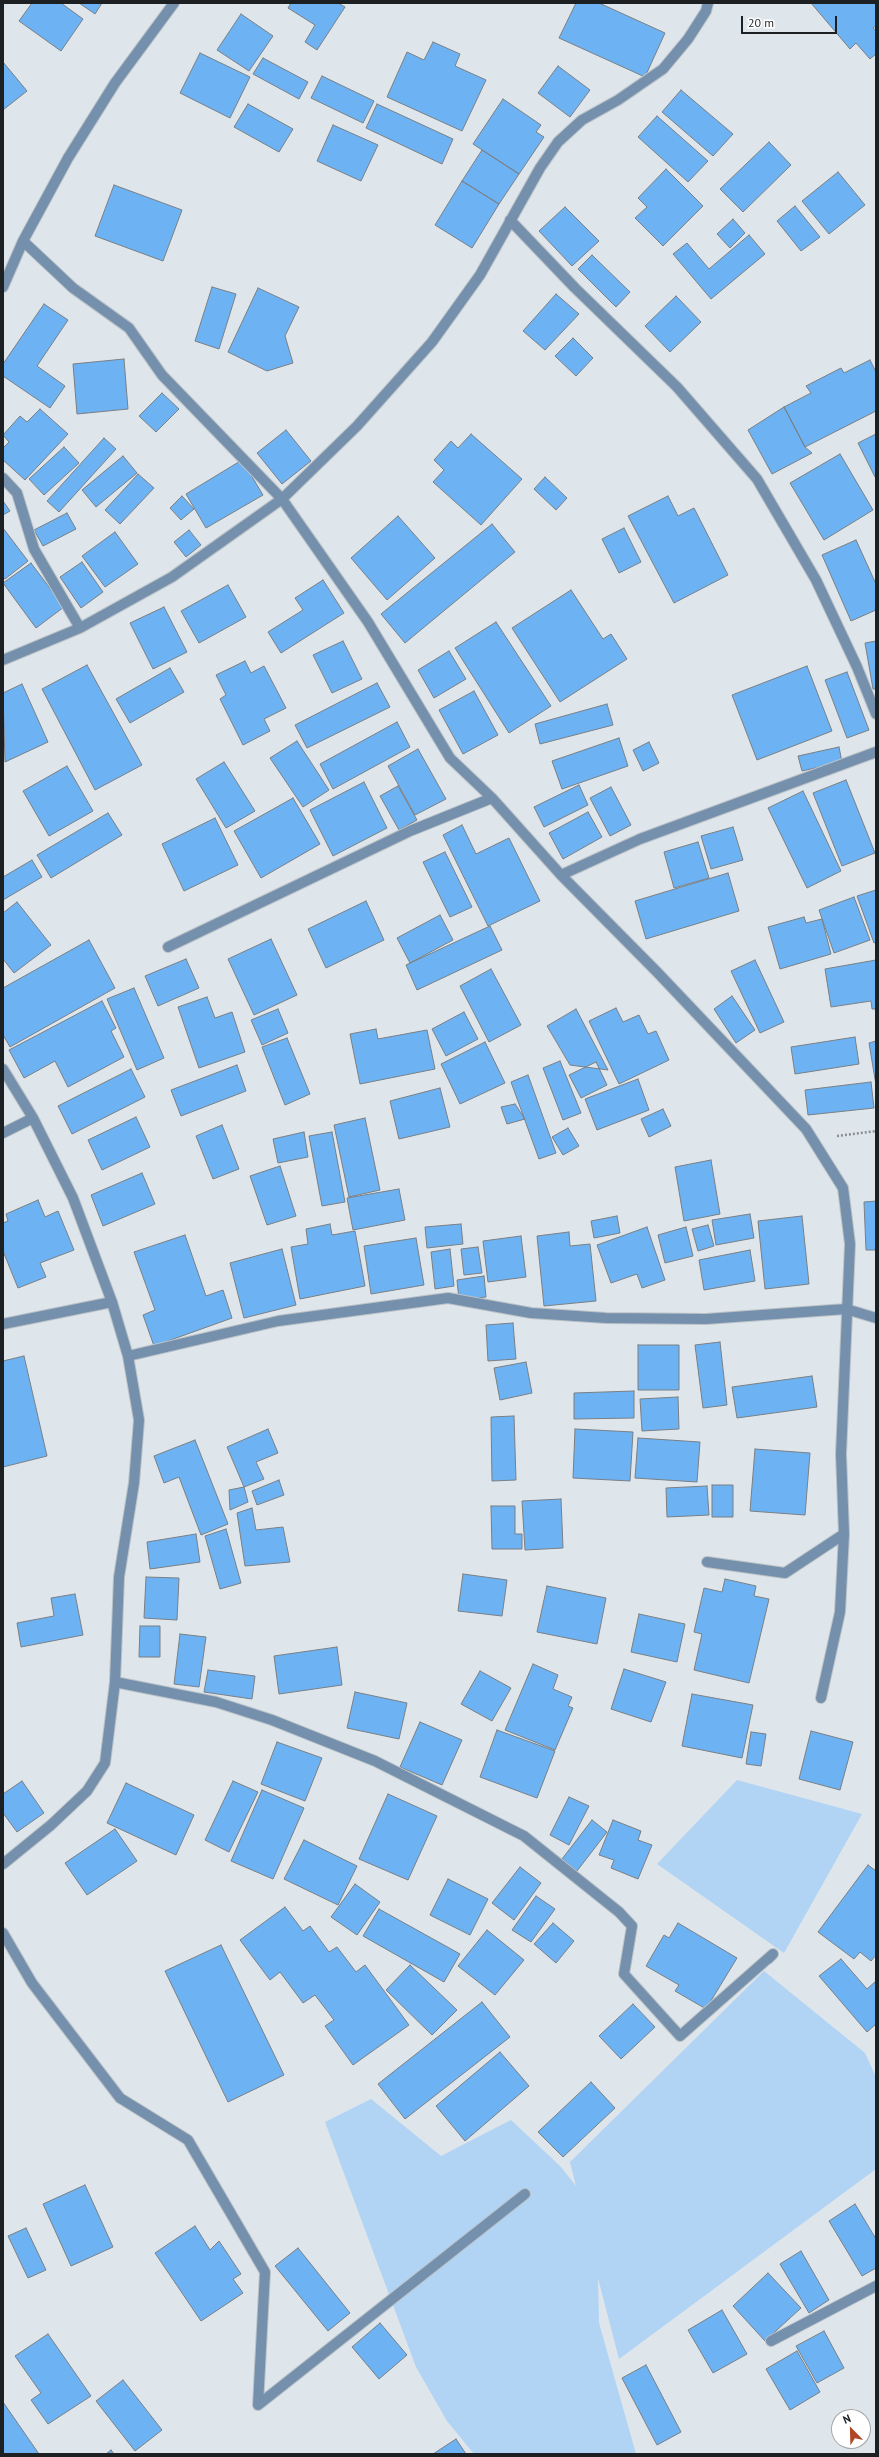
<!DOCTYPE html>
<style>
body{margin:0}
#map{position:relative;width:879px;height:2457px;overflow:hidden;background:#dee5eb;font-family:"PT Sans",sans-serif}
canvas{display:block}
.frame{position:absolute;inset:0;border:4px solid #1d2022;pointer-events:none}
.north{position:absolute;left:831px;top:2409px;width:40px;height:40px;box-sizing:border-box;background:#fff;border:1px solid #a5a6a7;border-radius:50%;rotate:337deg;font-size:11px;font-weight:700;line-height:16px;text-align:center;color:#1d2022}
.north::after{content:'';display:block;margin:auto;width:14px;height:18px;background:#b04826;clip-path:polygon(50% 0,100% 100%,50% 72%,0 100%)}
.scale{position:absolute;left:741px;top:16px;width:96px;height:18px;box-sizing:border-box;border:2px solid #1d2022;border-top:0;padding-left:5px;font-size:12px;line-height:14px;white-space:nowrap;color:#1d2022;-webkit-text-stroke:3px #fff;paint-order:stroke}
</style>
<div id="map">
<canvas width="879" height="2457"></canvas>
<div class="frame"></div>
<div class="north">N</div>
<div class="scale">20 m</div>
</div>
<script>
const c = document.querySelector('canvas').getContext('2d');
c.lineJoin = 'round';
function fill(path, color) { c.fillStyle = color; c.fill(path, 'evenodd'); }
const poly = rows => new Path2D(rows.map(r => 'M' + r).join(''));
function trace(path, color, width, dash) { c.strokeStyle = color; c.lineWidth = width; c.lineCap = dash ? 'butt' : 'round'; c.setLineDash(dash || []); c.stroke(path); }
fill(poly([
 [737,1780,862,1814,784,1953,657,1864],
 [764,1971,865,2053,876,2077,876,2169,619,2359,598,2278,599,2323,636,2454,474,2454,447,2421,416,2367,325,2122,371,2099,441,2156,511,2120,561,2167,576,2186,570,2162]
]), '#b1d3f4');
const building = poly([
 [32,3,61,3,83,19,61,51,19,21,32,3],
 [79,3,102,3,95,14,79,3],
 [291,3,338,3,345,7,317,50,305,42,315,25,288,8,291,3],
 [576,3,599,3,665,33,645,77,559,38,576,3],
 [811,3,876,3,876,26,873,28,876,31,876,54,870,59,856,43,850,49,811,3],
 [241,14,273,36,249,71,217,50,241,14],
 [433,42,460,54,455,66,486,80,462,131,387,97,407,52,424,60,433,42],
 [200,53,250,77,230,118,180,93,200,53],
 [263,58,308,82,299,99,253,74,263,58],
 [3,62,27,91,3,110,3,62],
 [558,66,590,90,570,117,538,93,558,66],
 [322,76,374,101,363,123,311,98,322,76],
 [681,90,733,134,713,156,662,112,681,90],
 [503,99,541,125,536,132,544,137,519,174,473,144,503,99],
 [248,104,293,129,279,152,234,127,248,104],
 [377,104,453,139,442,164,366,128,377,104],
 [657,116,708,161,688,182,638,137,657,116],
 [333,125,378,145,361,181,317,161,333,125],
 [769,142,791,165,743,212,720,189,769,142],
 [482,150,519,174,499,204,462,181,482,150],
 [666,169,703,206,663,246,635,218,647,207,638,198,666,169],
 [838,172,865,205,829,234,802,201,838,172],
 [462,181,499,204,472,248,435,225,462,181],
 [114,185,182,210,163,261,95,236,114,185],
 [795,206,820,237,801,251,777,221,795,206],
 [565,207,599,241,572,266,539,231,565,207],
 [733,219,745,233,730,248,717,234,733,219],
 [749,235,765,254,711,299,673,254,687,243,709,269,749,235],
 [592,255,630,292,616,307,578,269,592,255],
 [212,287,236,294,219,349,195,341,212,287],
 [258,288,299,307,285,336,293,363,267,371,228,352,258,288],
 [556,294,579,314,545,350,523,331,556,294],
 [676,296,701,322,670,352,645,326,676,296],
 [44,304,68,320,37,366,65,386,50,408,3,376,3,364,44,304],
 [573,338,593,358,576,376,555,356,573,338],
 [124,359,128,409,77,414,73,364,124,359],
 [870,360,876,372,876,411,805,447,784,407,811,393,806,386,841,368,844,373,870,360],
 [162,393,179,409,156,432,139,416,162,393],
 [784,407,805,447,812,453,772,474,748,430,784,407],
 [40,409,68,434,25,480,3,460,3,448,9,442,3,435,20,416,27,422,40,409],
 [286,430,311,461,282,484,257,453,286,430],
 [471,434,522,479,481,525,433,482,444,470,434,460,451,441,458,448,471,434],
 [876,434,876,477,875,477,858,443,876,434],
 [104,438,116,449,59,512,47,501,104,438],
 [64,447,79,463,44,495,29,479,64,447],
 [840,454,873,510,824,540,790,483,840,454],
 [123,456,137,473,96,507,82,490,123,456],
 [242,460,263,495,206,528,186,494,242,460],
 [138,474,154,488,120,524,105,510,138,474],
 [545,477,567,498,556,510,534,489,545,477],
 [182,496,194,509,181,520,170,508,182,496],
 [668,496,678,516,694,508,728,575,674,603,628,516,668,496],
 [3,501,10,511,3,515,3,501],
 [67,513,76,529,43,546,34,530,67,513],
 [398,516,435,558,387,600,351,558,398,516],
 [492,524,515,552,405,643,381,614,492,524],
 [3,528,28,561,5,579,3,577,3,528],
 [624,528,641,562,619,573,602,539,624,528],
 [189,530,201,545,186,557,174,542,189,530],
 [115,532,138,564,105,587,82,556,115,532],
 [856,540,876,584,876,610,851,621,822,555,856,540],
 [82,562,103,592,81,608,60,577,82,562],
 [31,563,64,607,36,628,3,583,31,563],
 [323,580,344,613,281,653,268,632,303,610,295,598,323,580],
 [228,585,246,617,199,643,181,611,228,585],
 [571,590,603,639,611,634,627,659,560,702,512,628,571,590],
 [164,607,187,652,153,669,130,623,164,607],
 [496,622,551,706,509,733,455,648,496,622],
 [343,641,362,679,332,693,313,655,343,641],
 [876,641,876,689,873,689,865,643,876,641],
 [449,651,466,679,434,698,418,670,449,651],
 [245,661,251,673,264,666,286,708,264,719,270,731,243,745,220,699,226,695,216,675,245,661],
 [87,665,142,765,95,790,42,689,87,665],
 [807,666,832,731,757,760,732,695,807,666],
 [170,668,184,692,130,723,116,699,170,668],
 [847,672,869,730,847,738,825,680,847,672],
 [377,683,390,707,307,748,295,725,377,683],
 [22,684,48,742,5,762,3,693,22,684],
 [474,691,498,735,463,754,439,710,474,691],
 [607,704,613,725,540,744,535,724,607,704],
 [397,722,410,747,333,789,320,764,397,722],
 [619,738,628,766,562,789,552,761,619,738],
 [297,741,329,790,303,807,270,758,297,741],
 [649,742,659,763,643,771,633,750,649,742],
 [839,747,842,762,802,771,798,756,839,747],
 [418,749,446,799,415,815,388,766,418,749],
 [224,762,255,811,226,828,196,779,224,762],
 [67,766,93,811,49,836,23,791,67,766],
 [846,780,875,853,842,866,813,793,846,780],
 [364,782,387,828,333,856,310,810,364,782],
 [579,785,588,805,544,827,534,807,579,785],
 [398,786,417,820,399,830,380,796,398,786],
 [611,787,631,825,610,836,590,798,611,787],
 [803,791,841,871,807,888,768,808,803,791],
 [293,798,320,844,261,878,234,831,293,798],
 [588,812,602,837,563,859,549,833,588,812],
 [108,813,122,835,51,878,37,855,108,813],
 [215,818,238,865,184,891,162,844,215,818],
 [462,825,476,854,509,838,540,901,488,926,443,835,462,825],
 [733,827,743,860,711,869,701,836,733,827],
 [698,842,709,878,674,888,664,852,698,842],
 [445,852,472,907,450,917,423,862,445,852],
 [32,860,42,877,3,900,3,877,32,860],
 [728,873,739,911,646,939,635,901,728,873],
 [876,890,876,942,874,943,857,896,876,890],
 [854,897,870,940,834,953,819,910,854,897],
 [366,901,384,940,326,968,308,929,366,901],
 [17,902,51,945,14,973,3,959,3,913,17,902],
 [440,915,453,940,410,963,397,938,440,915],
 [804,917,806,923,822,919,831,954,780,969,768,927,804,917],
 [490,926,502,950,417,990,406,965,490,926],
 [271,939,297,995,254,1015,228,959,271,939],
 [89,940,115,988,10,1047,3,1035,3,988,89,940],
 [186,959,199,988,158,1006,145,976,186,959],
 [755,960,784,1022,760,1033,731,971,755,960],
 [876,960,876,1009,872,1009,871,1001,831,1007,825,969,876,960],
 [491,969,521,1025,489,1042,460,986,491,969],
 [134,988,164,1058,137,1070,107,999,134,988],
 [732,996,755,1030,736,1043,714,1009,732,996],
 [207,997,215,1018,232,1012,245,1052,199,1068,178,1007,207,997],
 [102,1001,116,1028,111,1031,124,1057,68,1087,55,1061,24,1078,9,1050,102,1001],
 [616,1008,623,1022,639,1015,648,1034,656,1031,669,1060,619,1084,589,1021,616,1008],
 [278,1009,288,1033,262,1045,251,1020,278,1009],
 [576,1009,608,1070,570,1065,547,1026,576,1009],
 [464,1012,478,1039,446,1056,432,1029,464,1012],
 [376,1029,378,1039,427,1030,435,1069,360,1084,350,1034,376,1029],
 [855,1037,859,1064,795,1074,791,1047,855,1037],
 [287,1038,310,1094,285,1105,262,1047,287,1038],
 [876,1041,876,1085,869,1043,876,1041],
 [485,1042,505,1083,460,1104,441,1064,485,1042],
 [560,1061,581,1113,563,1120,543,1068,560,1061],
 [596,1062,607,1085,581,1098,569,1075,596,1062],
 [237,1065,246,1091,181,1116,171,1090,237,1065],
 [131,1069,145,1097,72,1134,58,1106,131,1069],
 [528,1075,556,1153,539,1159,511,1082,528,1075],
 [638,1079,649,1110,597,1130,585,1099,638,1079],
 [871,1082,874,1108,808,1115,805,1090,871,1082],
 [440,1088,450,1127,399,1139,390,1101,440,1088],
 [515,1104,525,1119,507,1124,501,1107,515,1104],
 [663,1109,671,1126,649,1137,641,1119,663,1109],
 [136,1117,150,1147,102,1170,88,1140,136,1117],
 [365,1118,380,1190,349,1197,334,1125,365,1118],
 [222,1125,239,1169,213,1179,196,1136,222,1125],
 [568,1128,579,1146,563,1155,552,1137,568,1128],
 [304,1132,308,1157,278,1163,273,1139,304,1132],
 [332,1132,345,1202,322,1206,309,1136,332,1132],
 [711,1160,720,1214,684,1221,675,1167,711,1160],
 [280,1166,296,1216,267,1225,250,1176,280,1166],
 [142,1173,155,1204,103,1226,91,1195,142,1173],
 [399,1189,405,1220,353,1230,347,1198,399,1189],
 [38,1200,45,1217,58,1211,74,1250,40,1263,46,1277,18,1288,3,1251,3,1223,8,1221,6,1214,38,1200],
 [876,1201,876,1250,866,1250,864,1202,876,1201],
 [750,1214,754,1238,716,1245,712,1220,750,1214],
 [617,1216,620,1233,594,1238,591,1221,617,1216],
 [802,1216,809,1284,765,1289,758,1221,802,1216],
 [330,1224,332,1235,355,1231,365,1286,300,1299,291,1247,308,1244,306,1229,330,1224],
 [461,1224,463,1244,427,1248,425,1227,461,1224],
 [708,1225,714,1246,698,1251,692,1229,708,1225],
 [647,1227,665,1280,642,1288,637,1274,611,1283,597,1245,647,1227],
 [686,1227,693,1256,665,1263,658,1235,686,1227],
 [569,1232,570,1246,590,1244,596,1301,544,1306,537,1236,569,1232],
 [185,1235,206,1296,223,1290,232,1318,154,1346,143,1315,155,1310,134,1252,185,1235],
 [521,1236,526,1277,488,1282,483,1241,521,1236],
 [416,1238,424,1285,371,1294,364,1246,416,1238],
 [478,1247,482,1273,464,1275,461,1249,478,1247],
 [282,1249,296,1305,244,1318,230,1263,282,1249],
 [450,1249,454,1286,435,1289,431,1252,450,1249],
 [750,1250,755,1281,704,1290,699,1260,750,1250],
 [484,1276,486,1297,459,1300,457,1280,484,1276],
 [513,1323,516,1359,488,1361,486,1325,513,1323],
 [720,1342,727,1405,703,1408,695,1345,720,1342],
 [638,1345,679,1345,679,1390,638,1390,638,1345],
 [24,1356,47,1456,3,1467,3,1361,24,1356],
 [526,1362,532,1393,500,1400,494,1368,526,1362],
 [812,1376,817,1407,737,1418,732,1387,812,1376],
 [634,1391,634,1418,574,1419,574,1393,634,1391],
 [678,1397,679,1429,642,1431,640,1399,678,1397],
 [514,1416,516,1480,492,1481,491,1417,514,1416],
 [268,1429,278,1453,256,1462,264,1479,244,1487,227,1447,268,1429],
 [575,1429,633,1432,630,1481,573,1478,575,1429],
 [638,1438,700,1442,697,1482,635,1478,638,1438],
 [195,1440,228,1524,201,1535,179,1477,164,1483,154,1456,195,1440],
 [755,1449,810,1453,805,1515,750,1511,755,1449],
 [279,1480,284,1495,257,1505,252,1491,279,1480],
 [712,1485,733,1485,733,1517,712,1517,712,1485],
 [707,1486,709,1515,667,1517,666,1488,707,1486],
 [244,1487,248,1502,230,1510,229,1490,244,1487],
 [561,1499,563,1548,525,1550,522,1501,561,1499],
 [491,1506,515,1506,515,1534,522,1534,522,1549,492,1549,491,1506],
 [252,1508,256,1530,283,1527,290,1562,245,1566,237,1513,252,1508],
 [226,1529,241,1583,220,1589,205,1536,226,1529],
 [196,1534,200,1562,150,1569,147,1542,196,1534],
 [463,1574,507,1580,502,1616,458,1611,463,1574],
 [146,1577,179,1578,177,1620,144,1618,146,1577],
 [725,1579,756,1586,754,1596,769,1599,749,1683,694,1670,702,1634,694,1632,704,1588,722,1592,725,1579],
 [547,1586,606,1598,597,1644,537,1632,547,1586],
 [75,1594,83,1635,21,1647,17,1623,54,1616,51,1598,75,1594],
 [639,1614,685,1624,677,1662,631,1652,639,1614],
 [140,1626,160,1626,160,1657,139,1657,140,1626],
 [180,1634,206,1637,199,1687,174,1684,180,1634],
 [337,1647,342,1685,279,1694,274,1656,337,1647],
 [533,1664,558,1675,553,1689,572,1697,568,1706,573,1708,555,1750,505,1730,533,1664],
 [624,1669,666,1682,651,1722,611,1709,624,1669],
 [208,1670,255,1676,252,1699,204,1692,208,1670],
 [480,1671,511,1688,492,1721,461,1704,480,1671],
 [355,1692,407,1703,399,1739,347,1728,355,1692],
 [692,1694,753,1705,742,1758,682,1746,692,1694],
 [420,1722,462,1740,442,1785,400,1767,420,1722],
 [497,1730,555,1751,537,1798,480,1777,497,1730],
 [811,1731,853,1742,840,1790,799,1779,811,1731],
 [751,1732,766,1734,761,1766,746,1764,751,1732],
 [277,1742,322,1758,305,1801,261,1784,277,1742],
 [22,1781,44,1813,17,1832,3,1813,3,1794,22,1781],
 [233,1781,258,1792,229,1852,205,1840,233,1781],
 [126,1783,194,1815,176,1855,107,1823,126,1783],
 [262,1790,304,1808,273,1879,231,1861,262,1790],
 [388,1794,437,1816,408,1880,359,1859,388,1794],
 [569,1797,589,1806,569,1845,550,1835,569,1797],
 [592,1820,607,1832,577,1871,562,1859,592,1820],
 [613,1820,641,1831,638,1840,652,1845,638,1879,611,1868,614,1860,599,1855,613,1820],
 [115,1829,137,1861,87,1895,65,1863,115,1829],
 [304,1840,357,1866,338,1905,284,1879,304,1840],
 [868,1865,876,1871,876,1955,871,1961,860,1952,854,1959,818,1932,868,1865],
 [520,1867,541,1883,514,1920,492,1903,520,1867],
 [448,1879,488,1899,470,1935,430,1915,448,1879],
 [355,1884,380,1902,357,1935,331,1917,355,1884],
 [536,1896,555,1909,531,1942,512,1930,536,1896],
 [285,1907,303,1931,310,1926,329,1952,337,1947,356,1972,365,1965,409,2025,353,2065,325,2026,334,2020,315,1995,303,2003,280,1972,270,1980,240,1940,285,1907],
 [379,1909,460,1954,444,1982,363,1936,379,1909],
 [553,1923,574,1941,556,1963,534,1944,553,1923],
 [678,1923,737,1958,706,2009,675,1991,679,1985,646,1966,664,1935,669,1938,678,1923],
 [487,1930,524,1960,495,1995,458,1966,487,1930],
 [221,1945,284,2075,228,2102,165,1971,221,1945],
 [841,1959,867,1989,876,1981,876,2024,867,2032,819,1976,841,1959],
 [410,1965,457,2010,432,2035,386,1990,410,1965],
 [482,2002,510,2037,405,2119,378,2084,482,2002],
 [633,2004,655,2027,621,2059,599,2036,633,2004],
 [500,2052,529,2086,465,2141,436,2106,500,2052],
 [591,2082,615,2108,563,2157,538,2132,591,2082],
 [85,2185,113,2247,71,2266,43,2204,85,2185],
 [855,2204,876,2239,876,2268,862,2276,829,2221,855,2204],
 [195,2226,210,2250,219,2241,241,2274,233,2279,243,2293,201,2321,155,2253,195,2226],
 [26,2228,46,2270,28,2278,8,2236,26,2228],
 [298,2248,350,2313,328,2331,275,2266,298,2248],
 [801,2251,829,2300,809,2313,780,2264,801,2251],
 [768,2273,801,2308,765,2341,733,2306,768,2273],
 [722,2310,747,2354,713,2373,688,2330,722,2310],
 [380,2323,407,2355,379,2379,352,2347,380,2323],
 [824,2331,844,2368,817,2383,796,2346,824,2331],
 [48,2334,91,2396,48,2424,31,2400,41,2393,15,2356,48,2334],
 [797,2351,820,2392,790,2410,766,2369,797,2351],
 [646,2365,681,2432,657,2445,622,2378,646,2365],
 [123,2380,162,2430,135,2451,96,2401,123,2380],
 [3,2402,39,2454,3,2454,3,2402],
 [456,2439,466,2454,433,2454,456,2439],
 [111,2450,114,2454,106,2454,111,2450]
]);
fill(building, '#6db3f4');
trace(building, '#797f84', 1);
const minor = poly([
 [510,220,575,288,677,387,757,479,816,580,857,667,876,714],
 [23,241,73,288,129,328,162,375,282,499,368,622,450,758,492,798,561,875,657,972,806,1129,843,1188,850,1244,841,1454,844,1534,840,1612,821,1698],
 [3,287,23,241,68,158,115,83,174,3],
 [3,478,17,493,34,549,80,628],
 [3,660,80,628,172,577,282,499,357,426,432,342,480,275,540,168,558,142,582,120,618,100,663,69,688,39,706,11,708,3],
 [561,875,640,839,876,752],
 [168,947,410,831,492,798],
 [3,1069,33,1118,73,1198,112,1302,128,1356,139,1420,134,1483,119,1577,115,1682,105,1763,87,1791,51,1825,3,1864],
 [3,1133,33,1118],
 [3,1324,112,1302],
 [128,1356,278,1321,448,1298,531,1313,606,1318,706,1319,846,1309,876,1318],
 [707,1562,785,1573,844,1534],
 [115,1682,216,1702,272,1720,375,1761,524,1836,619,1912,632,1926,624,1974,680,2036,773,1954,768,1959],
 [3,1933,32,1983,120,2098,188,2140,265,2272,258,2405,525,2194],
 [771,2341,876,2286]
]);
trace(minor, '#bbc2c7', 12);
trace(poly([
 [837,1136,876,1131]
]), '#898f93', 2.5, [2, 2]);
trace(minor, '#7490ac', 10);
</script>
